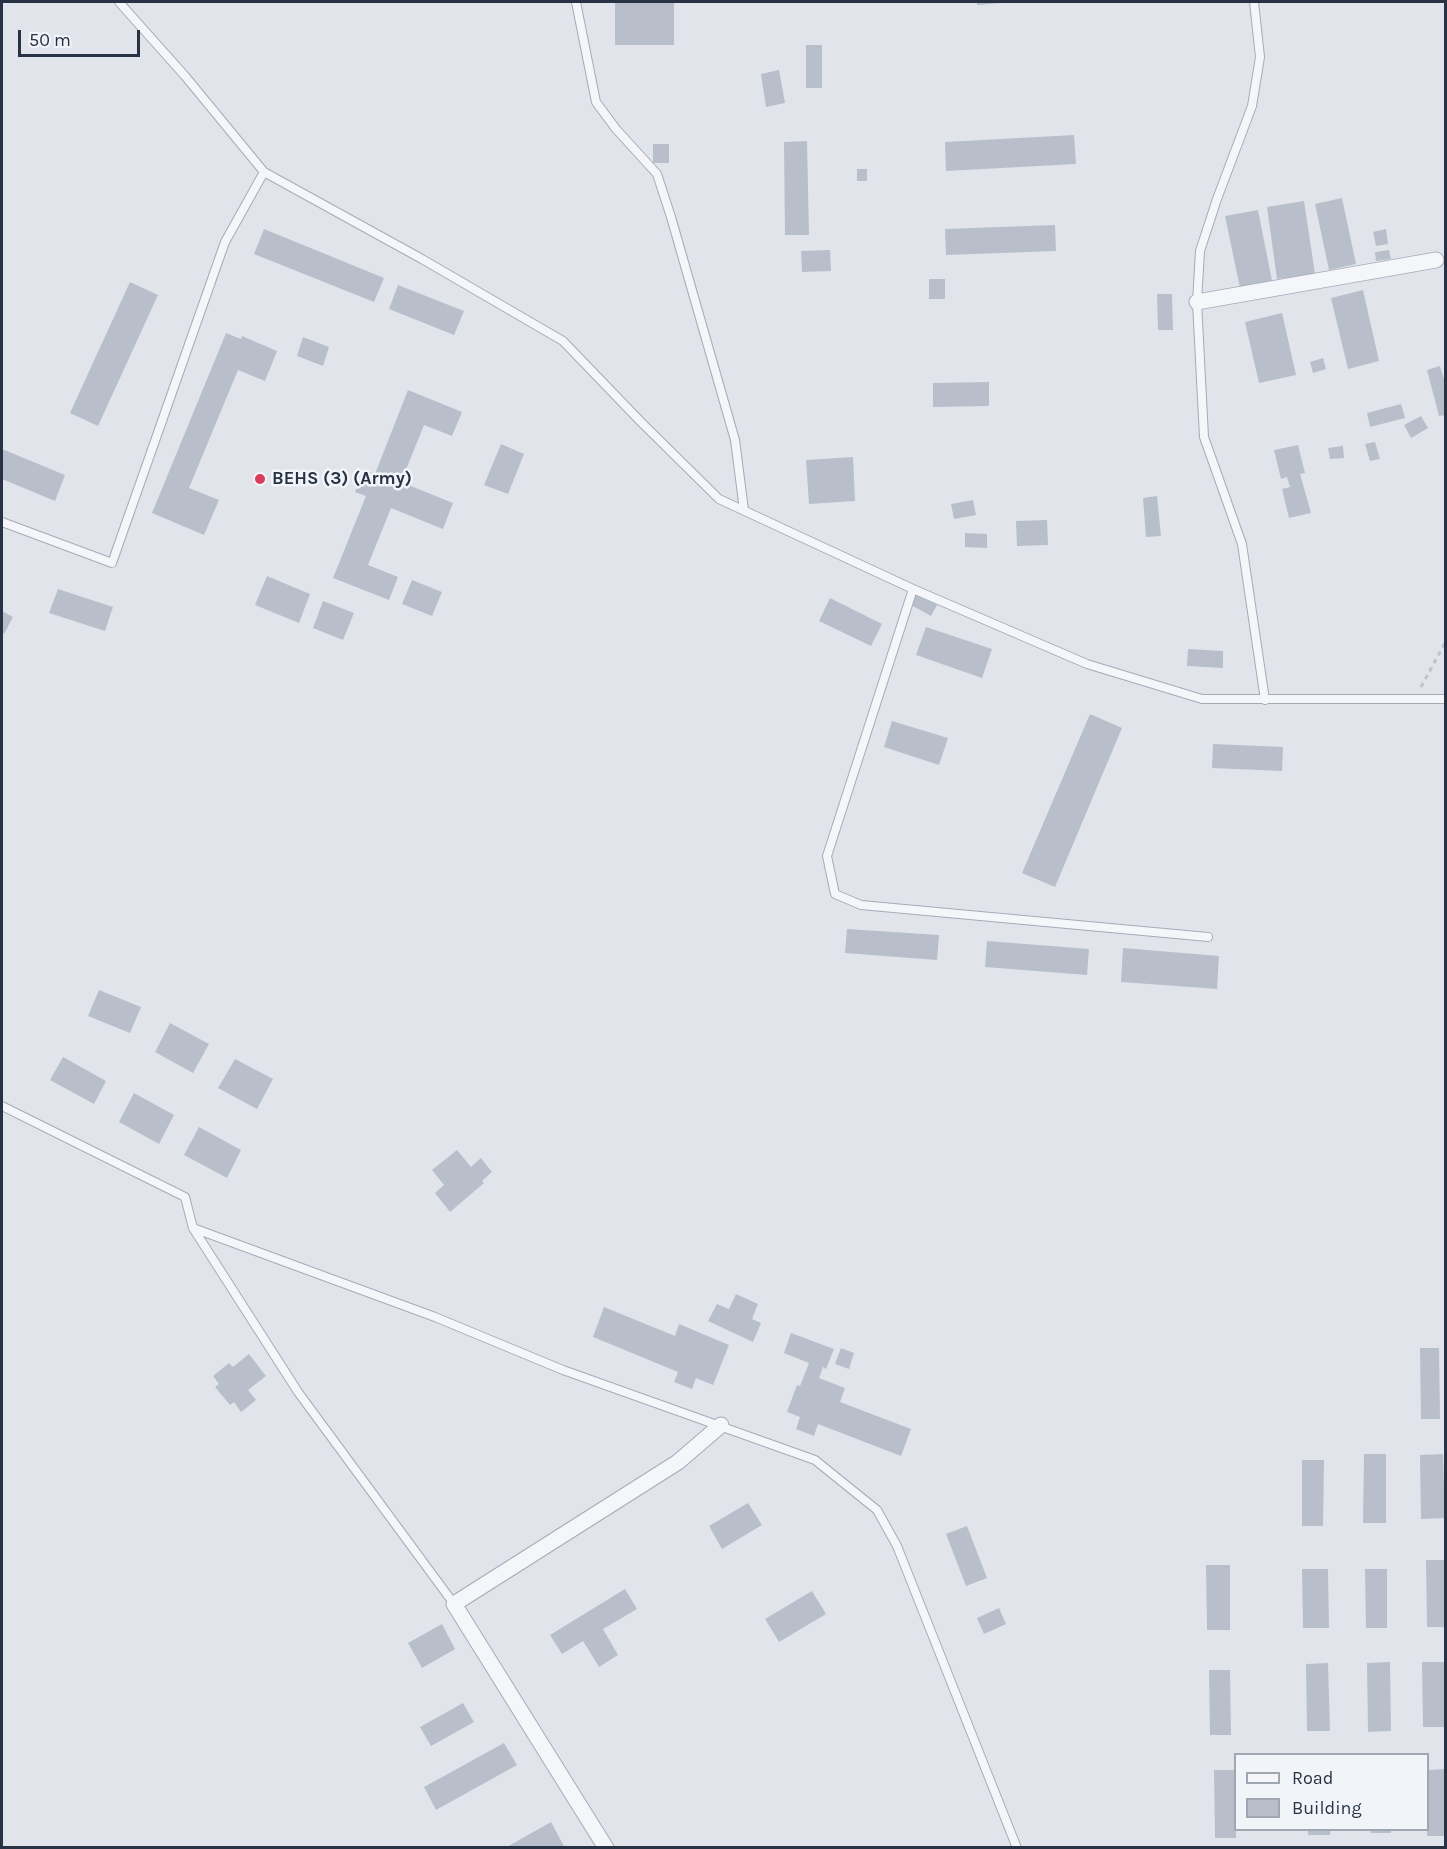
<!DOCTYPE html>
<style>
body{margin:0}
#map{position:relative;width:1447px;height:1849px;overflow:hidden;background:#e1e5eb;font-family:Karla,sans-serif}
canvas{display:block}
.frame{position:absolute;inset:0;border:3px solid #273345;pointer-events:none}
.legend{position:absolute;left:1234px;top:1753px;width:195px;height:78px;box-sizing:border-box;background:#f1f4f8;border:2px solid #a0a7b0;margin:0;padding:8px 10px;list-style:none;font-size:18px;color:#273345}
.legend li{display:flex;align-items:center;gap:12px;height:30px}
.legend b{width:30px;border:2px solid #a0a7b0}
.scale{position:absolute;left:18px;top:30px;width:122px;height:27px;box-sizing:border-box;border:3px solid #273345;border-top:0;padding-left:8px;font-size:18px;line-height:21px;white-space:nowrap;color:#273345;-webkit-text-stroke:4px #f1f4f8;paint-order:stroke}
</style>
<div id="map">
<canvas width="1447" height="1849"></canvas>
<div class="frame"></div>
<ul class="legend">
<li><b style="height:8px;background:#f4f6f9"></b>Road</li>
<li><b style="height:16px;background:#b8bfca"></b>Building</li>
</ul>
<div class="scale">50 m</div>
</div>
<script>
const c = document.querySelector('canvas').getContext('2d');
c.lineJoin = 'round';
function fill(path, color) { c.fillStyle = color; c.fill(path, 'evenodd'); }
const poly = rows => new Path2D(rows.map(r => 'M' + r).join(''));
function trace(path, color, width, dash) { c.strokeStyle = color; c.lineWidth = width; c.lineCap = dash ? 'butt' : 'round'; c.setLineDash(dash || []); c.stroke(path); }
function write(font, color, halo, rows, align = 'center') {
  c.font = font + ' Karla,sans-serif'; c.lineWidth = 5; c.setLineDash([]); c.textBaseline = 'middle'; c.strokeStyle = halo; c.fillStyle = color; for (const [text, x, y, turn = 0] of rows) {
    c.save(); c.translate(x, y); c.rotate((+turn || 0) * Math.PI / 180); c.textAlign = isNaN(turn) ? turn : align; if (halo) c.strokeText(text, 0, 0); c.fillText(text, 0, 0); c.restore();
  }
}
fill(poly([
 [615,2,674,2,674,45,615,45],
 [977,2,1001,2,1001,3,977,5],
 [806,45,822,45,822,88,806,88],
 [779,70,785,103,766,107,761,74],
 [1074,135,1076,164,946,171,945,142],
 [807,141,809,235,785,235,784,142],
 [653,144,669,144,669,163,653,163],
 [857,169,867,169,867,181,857,181],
 [1342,198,1356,264,1329,270,1315,204],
 [1304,201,1315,274,1277,279,1267,207],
 [1258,210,1272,281,1240,288,1225,216],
 [1055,225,1056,251,946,255,945,229],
 [264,229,384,278,374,302,254,254],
 [1386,229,1388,244,1376,246,1373,232],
 [830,250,831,271,802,272,801,251],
 [1389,250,1391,259,1376,261,1375,252],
 [929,279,945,279,945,299,929,299],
 [130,282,158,295,98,426,70,413],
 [398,285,464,311,454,335,389,309],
 [1363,290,1379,361,1348,369,1331,298],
 [1157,294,1172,294,1173,330,1158,330],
 [1282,313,1296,375,1259,383,1245,322],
 [226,333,241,339,242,336,277,351,265,381,238,370,189,488,219,500,204,535,152,513],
 [303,337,329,347,323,366,297,356],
 [1323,358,1326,369,1313,373,1310,362],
 [1440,366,1446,386,1446,415,1439,416,1427,370],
 [989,382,989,406,933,407,933,383],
 [408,390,462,412,452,436,424,425,401,482,453,503,443,529,391,508,368,565,398,577,389,600,333,578,366,496,355,492,365,470,375,474],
 [1401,404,1405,418,1370,427,1367,413],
 [1421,416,1428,428,1411,438,1404,425],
 [1375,442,1380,459,1370,461,1365,444],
 [501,444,524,454,508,494,484,485],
 [1298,445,1305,473,1300,474,1311,513,1289,518,1282,489,1290,487,1287,477,1281,479,1274,450],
 [1343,446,1344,458,1330,459,1328,448],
 [2,449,65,475,55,501,2,479],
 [853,457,855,501,809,504,806,460],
 [1157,496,1161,536,1146,537,1143,498],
 [973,500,976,515,954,519,951,504],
 [1047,520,1048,545,1017,546,1016,521],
 [965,533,987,534,987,548,965,547],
 [267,576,310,594,299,623,255,605],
 [412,580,442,592,432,616,402,604],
 [58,589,113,607,105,631,49,613],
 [916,595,937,605,931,616,911,605],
 [830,598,882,624,871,646,819,621],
 [323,601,354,613,343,640,313,628],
 [2,611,13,617,4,634,2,633],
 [926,627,992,649,982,678,916,655],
 [1188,649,1223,651,1223,668,1187,666],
 [1090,714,1122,728,1055,887,1022,873],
 [892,721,948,738,939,765,884,747],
 [1213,744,1283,747,1282,771,1212,768],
 [847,929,939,935,937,960,845,953],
 [987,941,1089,949,1087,975,985,967],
 [1123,948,1219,956,1217,989,1121,982],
 [99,990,141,1007,130,1033,88,1016],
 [170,1023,209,1044,193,1073,155,1052],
 [63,1057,106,1081,94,1104,50,1080],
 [235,1059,273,1079,257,1109,218,1088],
 [134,1093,174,1115,159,1144,119,1122],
 [199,1127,241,1150,227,1178,184,1155],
 [457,1150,471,1167,481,1158,492,1172,482,1181,484,1183,450,1212,435,1193,444,1185,432,1170],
 [736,1294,758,1304,752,1319,761,1323,753,1342,708,1321,717,1304,729,1309],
 [604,1307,675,1336,679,1324,729,1345,713,1385,696,1378,692,1389,674,1382,678,1372,593,1337],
 [791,1333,834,1349,826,1369,823,1367,819,1378,845,1388,840,1402,911,1429,901,1456,818,1424,814,1436,796,1429,800,1417,787,1412,797,1385,800,1386,809,1363,784,1353],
 [841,1348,854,1353,849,1369,835,1364],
 [1420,1348,1439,1348,1440,1419,1421,1419],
 [249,1354,266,1376,248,1390,256,1400,241,1412,234,1402,230,1405,215,1387,219,1384,213,1376,229,1363,233,1367],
 [1364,1454,1386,1454,1386,1523,1363,1523],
 [1443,1454,1445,1518,1421,1519,1420,1455],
 [1302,1460,1324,1460,1323,1526,1302,1526],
 [748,1503,762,1525,722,1549,709,1526],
 [967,1526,987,1578,966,1586,946,1534],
 [1426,1560,1446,1560,1446,1627,1427,1627],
 [1206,1565,1230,1565,1230,1630,1207,1630],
 [1302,1569,1328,1569,1329,1628,1303,1628],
 [1365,1569,1387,1569,1387,1628,1366,1628],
 [625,1589,637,1609,603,1629,618,1655,599,1667,583,1641,562,1654,550,1635],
 [812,1591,826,1614,779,1642,765,1619],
 [999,1608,1006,1624,984,1634,977,1618],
 [442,1624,455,1649,422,1668,408,1643],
 [1390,1662,1391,1731,1368,1732,1367,1663],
 [1422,1662,1446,1662,1446,1727,1423,1727],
 [1328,1663,1330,1731,1307,1731,1306,1664],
 [1209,1670,1230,1670,1231,1735,1210,1735],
 [463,1703,474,1722,431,1746,420,1727],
 [504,1743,517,1765,436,1810,424,1787],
 [1446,1769,1446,1836,1427,1836,1428,1770],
 [1214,1770,1235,1770,1236,1838,1215,1838],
 [551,1822,565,1848,505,1848],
 [1308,1830,1330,1830,1330,1835,1308,1835],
 [1371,1830,1391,1830,1391,1833,1371,1833]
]), '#b8bfca');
const lane = poly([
 [119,2,185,76,264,172,422,259,563,341,640,421,719,499,913,589,1087,664,1202,699,1446,699],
 [576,2,596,102,616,129,657,174,671,217,735,440,744,510],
 [1254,2,1260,57,1252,106,1217,199,1200,251,1197,302,1204,437,1242,544,1265,700],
 [2,522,112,563,225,242,264,172],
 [913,589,827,856,835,894,861,905,1208,937],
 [2,1106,185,1197,193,1228,298,1392,454,1604],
 [193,1228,435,1317,563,1370,815,1460,877,1510,897,1546,1017,1848]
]);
const street = poly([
 [1197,302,1436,260],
 [606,1848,454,1604,678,1462,721,1425]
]);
trace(lane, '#a5acb6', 10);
trace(street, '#a5acb6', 17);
trace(poly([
 [1421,687,1446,641]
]), '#bfc3ca', 3, [4.5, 4.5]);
trace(lane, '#f4f6f9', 8);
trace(street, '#f4f6f9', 15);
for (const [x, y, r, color] of [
 [260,479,6,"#dc3a59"]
]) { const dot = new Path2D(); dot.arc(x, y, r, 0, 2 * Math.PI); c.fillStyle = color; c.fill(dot); trace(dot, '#f1f4f8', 2); }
write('bold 18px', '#273345', '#f1f4f8', [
 ["BEHS (3) (Army)",272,479]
], 'left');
</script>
